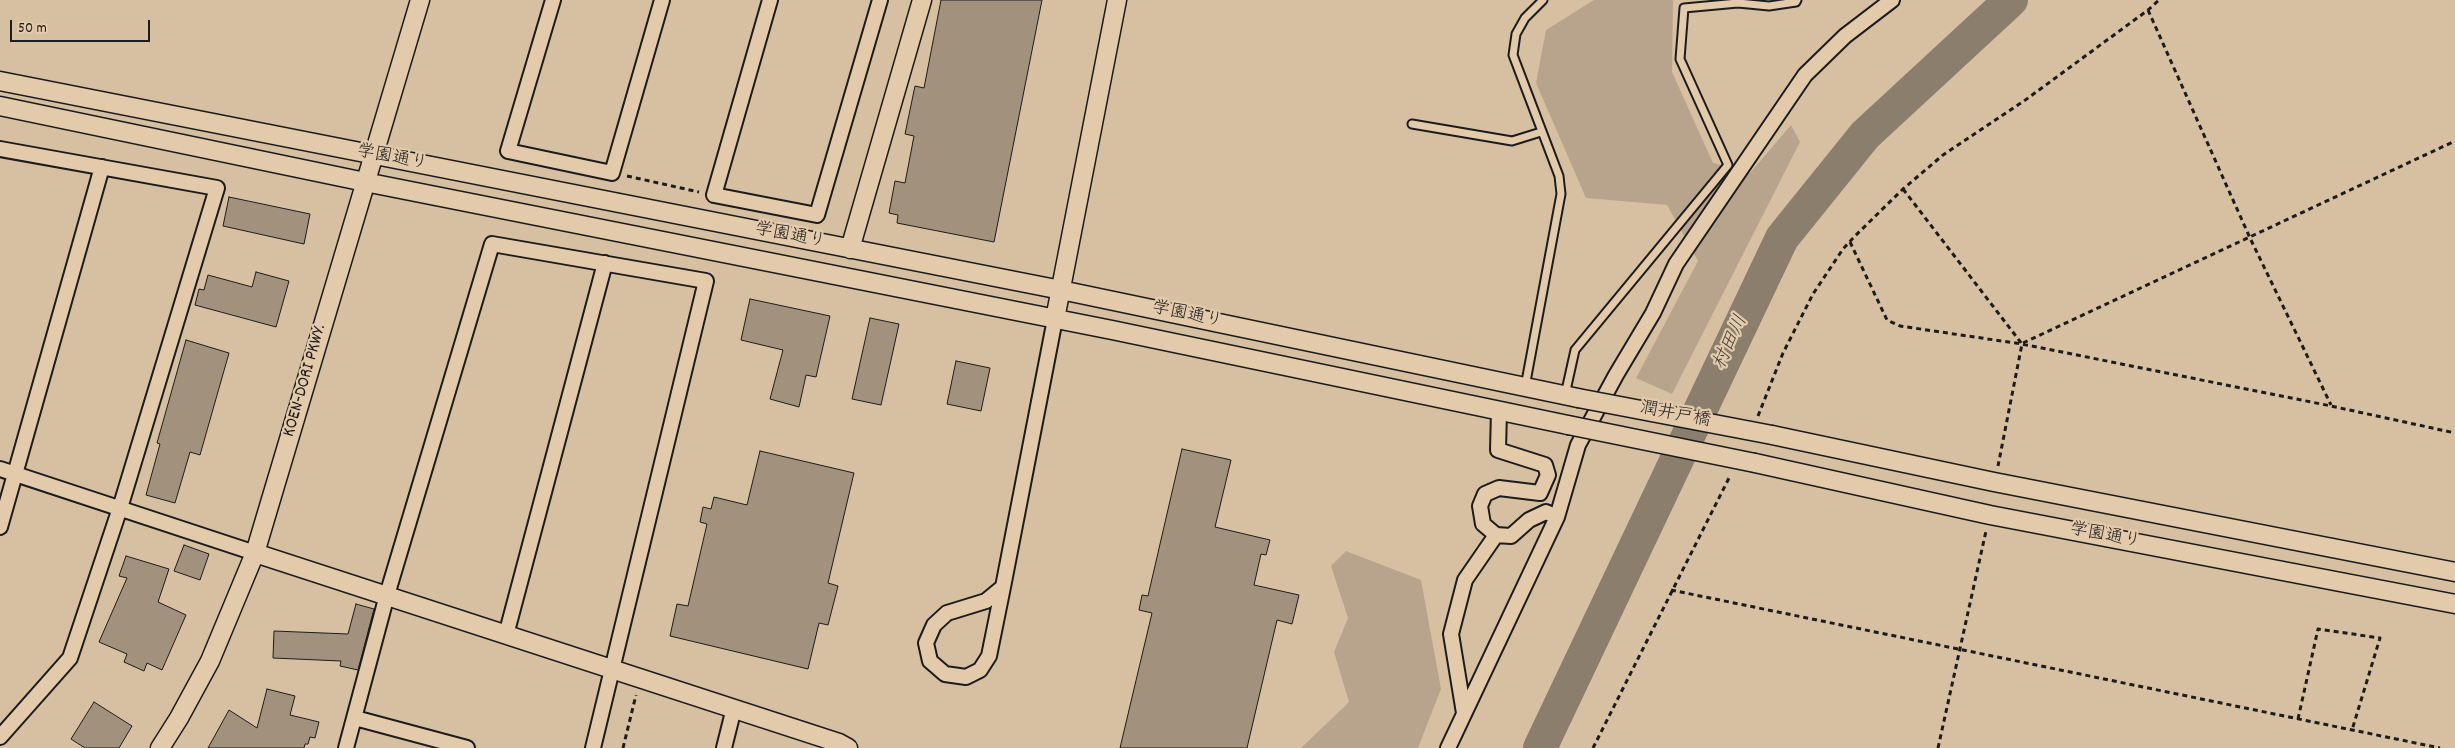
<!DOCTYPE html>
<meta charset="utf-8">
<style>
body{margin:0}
#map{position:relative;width:2455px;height:748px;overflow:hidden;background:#d7c0a2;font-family:Dekko,sans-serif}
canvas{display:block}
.scale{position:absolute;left:10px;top:20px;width:140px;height:22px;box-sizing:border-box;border:2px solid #1c1c1c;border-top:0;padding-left:6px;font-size:15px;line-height:18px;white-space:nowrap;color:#1c1c1c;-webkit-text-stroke:4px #e3caab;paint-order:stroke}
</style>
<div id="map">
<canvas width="2455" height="748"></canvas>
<div class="scale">50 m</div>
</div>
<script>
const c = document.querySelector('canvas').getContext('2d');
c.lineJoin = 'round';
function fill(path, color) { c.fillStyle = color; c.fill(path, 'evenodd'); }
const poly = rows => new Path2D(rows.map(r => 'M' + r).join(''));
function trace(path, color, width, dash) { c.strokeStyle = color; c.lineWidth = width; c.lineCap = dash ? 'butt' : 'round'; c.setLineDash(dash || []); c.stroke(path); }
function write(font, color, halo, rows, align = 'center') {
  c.font = font + ' Dekko,"Klee One",sans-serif'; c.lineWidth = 4.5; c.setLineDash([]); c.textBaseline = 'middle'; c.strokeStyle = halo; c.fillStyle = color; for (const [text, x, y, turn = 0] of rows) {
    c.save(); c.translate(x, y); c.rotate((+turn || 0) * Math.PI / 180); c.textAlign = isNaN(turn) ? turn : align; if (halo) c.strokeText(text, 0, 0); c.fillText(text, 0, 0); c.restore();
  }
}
fill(poly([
 [1594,0,1673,0,1672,72,1713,163,1750,173,1791,125,1800,142,1672,394,1636,378,1698,261,1667,205,1586,198,1536,83,1546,30],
 [1346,551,1421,580,1441,689,1418,748,1301,748,1349,702,1334,652,1348,618,1331,566]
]), '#b8a48c');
trace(poly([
 [1540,748,1782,238,1865,135,2011,0]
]), '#8c7e6d', 34);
const building = poly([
 [941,0,1042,0,994,242,897,223,898,215,889,213,895,181,905,183,914,136,905,134,915,86,924,88,941,0],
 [229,197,310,214,304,244,223,226,229,197],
 [256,272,289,281,276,327,195,305,199,289,204,290,208,275,252,287,256,272],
 [750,299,830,316,816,377,806,375,799,407,770,399,783,350,741,340,750,299],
 [870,318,899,324,881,405,852,399,870,318],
 [186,340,229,353,200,455,190,452,175,503,146,495,160,444,157,443,186,340],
 [956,361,990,368,981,411,947,404,956,361],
 [1182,449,1231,460,1215,527,1270,540,1266,555,1261,554,1254,585,1299,595,1292,624,1277,620,1247,748,1120,748,1152,613,1139,610,1142,595,1148,596,1182,449],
 [760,451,854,473,828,583,838,586,828,625,819,623,808,669,670,636,677,604,688,606,707,524,700,522,703,507,711,509,714,497,747,505,760,451],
 [184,545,209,554,200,580,174,571,184,545],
 [126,556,169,569,158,602,186,615,162,670,147,663,144,671,124,662,127,654,99,642,127,578,119,576,126,556],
 [356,604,374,609,358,670,340,666,341,661,273,658,274,631,348,634,356,604],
 [267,689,295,696,290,715,319,722,315,738,310,737,308,744,305,744,304,748,208,748,229,710,257,728,267,689],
 [94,702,132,726,119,748,85,748,71,739,94,702]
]);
fill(building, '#a2927d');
trace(building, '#1c1c1c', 1);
const service = poly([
 [1412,124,1512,141,1541,132],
 [1525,387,1561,194,1559,176,1513,55,1516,34,1525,18,1543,0],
 [1565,395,1575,350,1728,165,1680,59,1684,8,1738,3,1769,6,1796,2,1797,0]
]);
const minor = poly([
 [553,0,508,151,612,173,662,0],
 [770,0,714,195,817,215,880,0],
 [0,149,217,188,120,508,70,658,0,737],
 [1499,411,1498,450,1545,465,1548,475,1540,493,1499,488,1485,494,1480,506,1483,524,1496,535,1511,536,1529,520,1546,512,1557,517],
 [0,469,255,553],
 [0,527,102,167],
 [1003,587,986,601,947,613,934,625,926,643,930,661,945,674,966,677,980,670,989,656,1003,587,1055,319],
 [506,635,605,263],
 [1464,713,1451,634,1465,580,1496,535],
 [355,718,467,748],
 [346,748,387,595,492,244,706,281,593,748],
 [724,748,734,708],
 [1448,748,1557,517,1578,445,1616,375,1653,313,1676,264,1805,75,1845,36,1892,0]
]);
const tertiary = poly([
 [0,81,1061,290,1578,398],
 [0,106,365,182,1112,330,1568,425],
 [850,249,922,0],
 [1055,319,1117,0],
 [1772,435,1994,482,2455,572],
 [1755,463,1990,515,2455,604],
 [255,553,839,743,848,748],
 [160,748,179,718,210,661,255,553,420,0]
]);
trace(service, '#1c1c1c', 11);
trace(minor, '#1c1c1c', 18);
trace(tertiary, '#1c1c1c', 21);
trace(poly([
 [2148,10,2250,238,2331,405],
 [627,176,699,192],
 [1903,189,2022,344,1998,466],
 [1850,242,1887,320,1900,326,2022,344,2331,406,2455,433],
 [2023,343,2455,141],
 [1758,416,1783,353,1813,294,1843,249,1855,236,1903,189,1943,155,2024,101,2148,10,2159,0],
 [1671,590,2440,748],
 [2298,719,2318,629,2380,638,2352,730],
 [623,748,636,695],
 [1593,748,1730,476],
 [1938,748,1986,531]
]), '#1c1c1c', 3, [5, 4]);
trace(service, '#e3caab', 7);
trace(minor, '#e3caab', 14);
trace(tertiary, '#e3caab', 18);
const tertiaryBridge = poly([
 [1578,398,1772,435],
 [1568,425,1755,463]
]);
trace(tertiaryBridge, '#1c1c1c', 21, []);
trace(tertiaryBridge, '#e3caab', 18);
write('18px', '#1c1c1c', '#e3caab', [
 ["学園通り",392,159,11],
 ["学園通り",790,237,11],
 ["学園通り",1187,316,12],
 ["KOEN-DORI PKWY.",306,381,-74],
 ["潤井戸橋",1675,416,11],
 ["学園通り",2105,537,11]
]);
write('italic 19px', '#433e38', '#e3caab', [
 ["村田川",1732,343,-65]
]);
</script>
